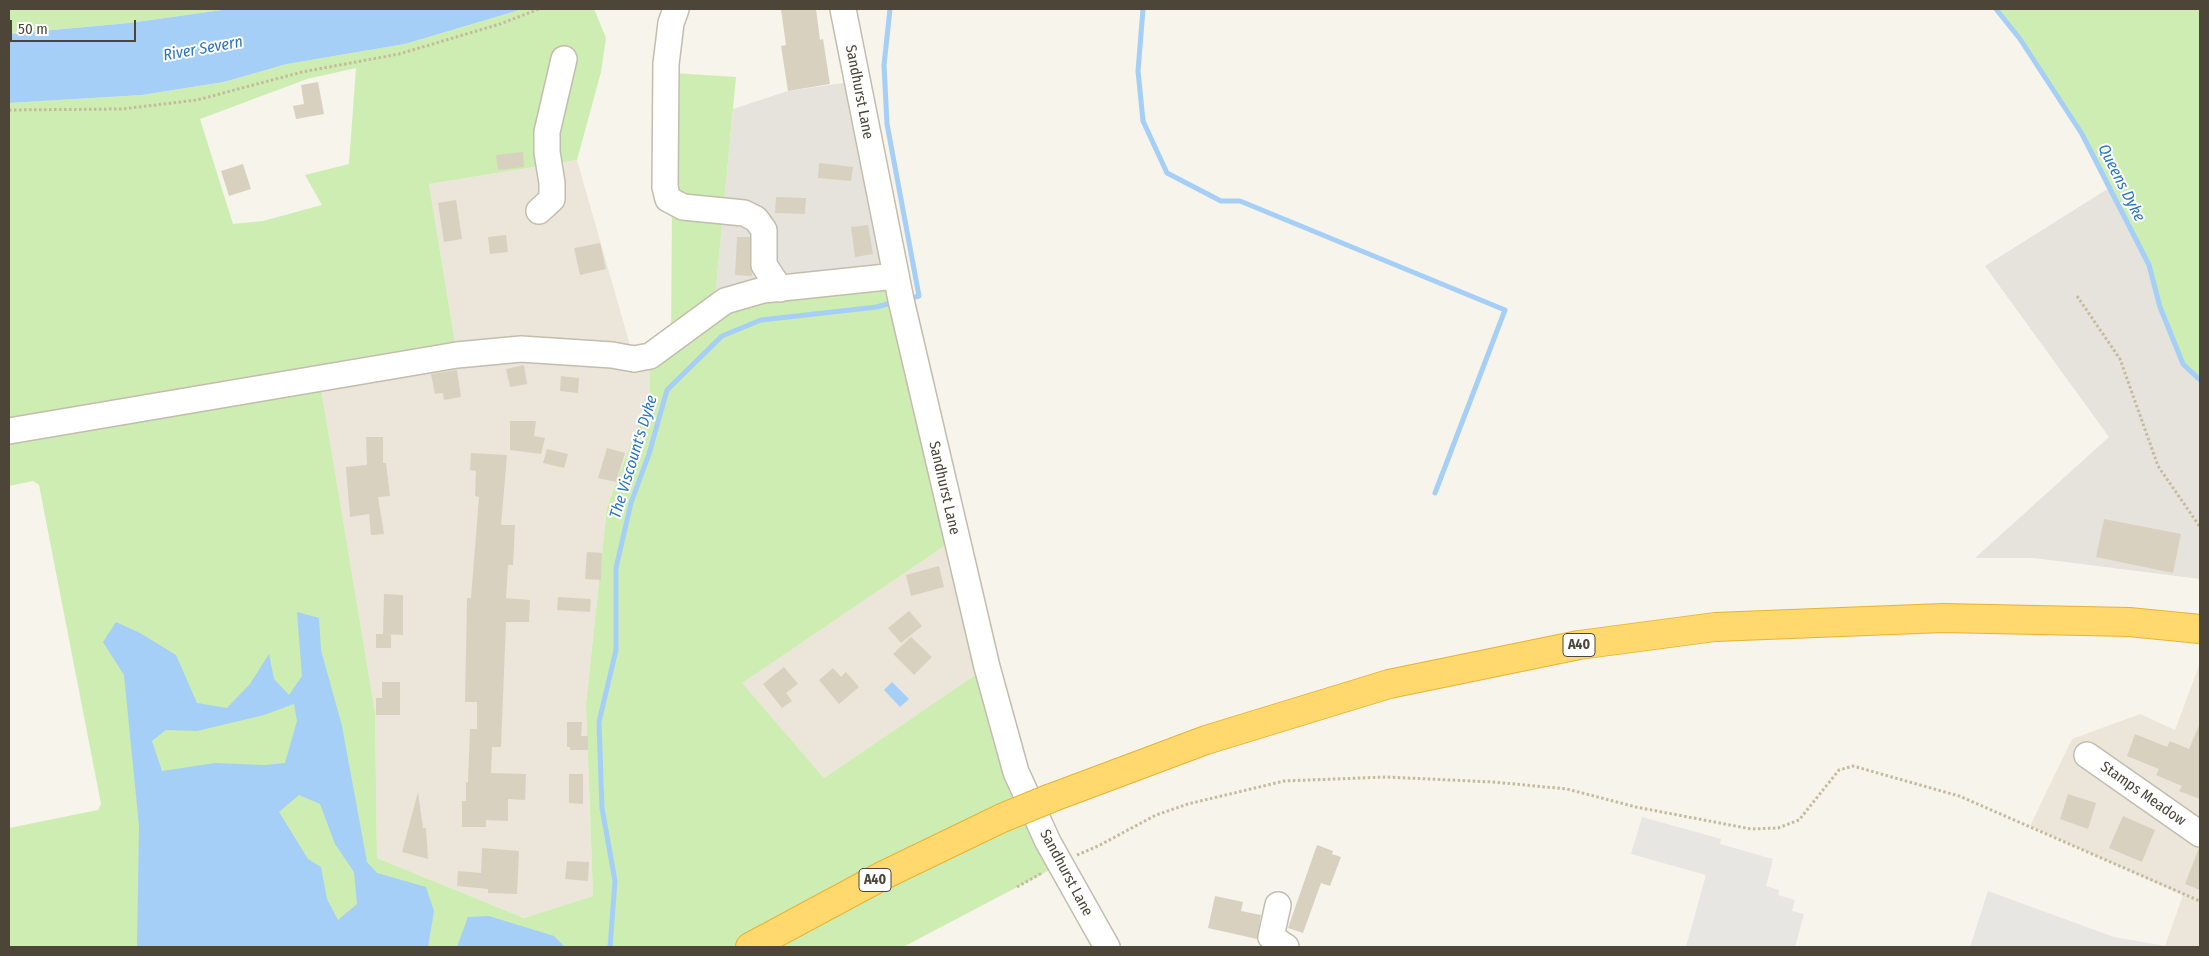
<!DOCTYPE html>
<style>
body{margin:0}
#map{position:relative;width:2209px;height:956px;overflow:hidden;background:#f6f4eb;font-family:"Fira Sans Condensed",sans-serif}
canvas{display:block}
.frame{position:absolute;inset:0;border:10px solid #4c4538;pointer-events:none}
.scale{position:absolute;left:10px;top:20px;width:126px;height:22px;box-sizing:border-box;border:2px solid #4c4538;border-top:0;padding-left:6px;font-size:15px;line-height:18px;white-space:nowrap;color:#4c4538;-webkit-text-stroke:4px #fff;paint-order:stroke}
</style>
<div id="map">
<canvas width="2209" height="956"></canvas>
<div class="frame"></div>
<div class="scale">50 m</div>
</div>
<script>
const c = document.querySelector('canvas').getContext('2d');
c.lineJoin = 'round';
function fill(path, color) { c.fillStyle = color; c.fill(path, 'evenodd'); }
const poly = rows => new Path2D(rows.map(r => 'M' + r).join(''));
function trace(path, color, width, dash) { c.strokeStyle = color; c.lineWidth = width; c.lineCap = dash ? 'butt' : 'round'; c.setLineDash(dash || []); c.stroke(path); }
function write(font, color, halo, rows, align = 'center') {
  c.font = font + ' "Fira Sans Condensed",sans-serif'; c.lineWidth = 4; c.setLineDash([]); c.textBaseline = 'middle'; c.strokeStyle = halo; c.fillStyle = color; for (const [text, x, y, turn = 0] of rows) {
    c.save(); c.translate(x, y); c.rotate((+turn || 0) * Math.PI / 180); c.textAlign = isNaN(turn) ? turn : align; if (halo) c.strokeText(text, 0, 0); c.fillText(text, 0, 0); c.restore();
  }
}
fill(poly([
 [577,160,634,359,650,356,650,392,607,507,586,704,593,896,524,918,377,858,375,713,318,378,457,355,429,184],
 [956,538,987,667,824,778,741,683],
 [2200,663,2200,947,2172,947,2165,946,2183,895,2030,826,2072,739,2140,714,2175,730]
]), '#ebe6d9');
fill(poly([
 [857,81,896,276,714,309,733,109,788,91],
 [2109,188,2149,265,2160,307,2183,364,2200,380,2200,579,2034,558,1975,558,2109,437,1985,266]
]), '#e6e3dc');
fill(poly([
 [9,9,229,9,129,23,9,34],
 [523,9,594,9,606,38,601,72,577,160,429,184,457,355,319,378,375,713,377,858,524,918,593,896,586,704,607,507,650,392,650,356,671,340,673,73,736,77,714,309,896,276,956,538,742,683,824,778,987,667,1061,864,903,947,9,947,9,828,98,810,101,804,39,485,33,481,9,486,9,103,142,95,224,82,287,64,405,44],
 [356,68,349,164,305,175,322,205,263,221,233,224,200,119,307,79],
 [1996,9,2200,9,2200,380,2183,364,2160,307,2149,265,2082,134,2020,39]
]), '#ceedb2');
fill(poly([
 [1642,817,1721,839,1720,844,1773,859,1766,886,1779,890,1778,895,1795,900,1792,911,1804,914,1795,947,1686,947,1706,875,1631,854],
 [1988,891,2114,937,2172,947,1970,947]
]), '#e8e6e3');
fill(poly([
 [229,9,523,9,405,44,287,64,224,82,142,95,9,103,9,34,129,23],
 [297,612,319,618,321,650,342,726,367,862,377,873,426,887,434,911,428,947,137,947,139,826,124,675,103,642,116,622,140,633,176,655,197,703,227,708,250,684,269,654,274,679,289,695,302,676],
 [294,704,297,721,285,763,265,765,215,763,162,771,152,741,166,730,197,731,264,715],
 [299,795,320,804,335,844,354,872,357,904,338,920,327,899,321,867,308,859,279,812],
 [892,682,909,699,900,707,884,690],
 [489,916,554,936,565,947,457,947,468,917]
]), '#a5cff6');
trace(poly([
 [890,9,884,65,887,124,919,296,907,299],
 [1143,9,1138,71,1143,121,1167,173,1221,201,1240,201,1505,310,1435,493],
 [1996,9,2020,39,2082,134,2149,265,2160,307,2183,364,2200,380],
 [610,947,615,881,602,808,599,722,616,650,616,568,631,503,649,454,667,390,722,336,761,320,877,307,894,302]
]), '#a5cff6', 5);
fill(poly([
 [781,9,816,9,820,40,823,39,830,84,788,91,781,46,786,45],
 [318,82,324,114,296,119,293,106,304,104,301,85],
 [523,152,524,167,498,170,496,155],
 [819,163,853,167,851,181,818,178],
 [243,164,251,189,229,196,221,171],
 [776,197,806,198,805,214,775,213],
 [456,200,462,239,444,242,438,203],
 [868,225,873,254,855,257,851,227],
 [506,235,508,252,490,254,488,237],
 [737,237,750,237,752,276,735,275],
 [600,243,606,269,580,275,574,248],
 [524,365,527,384,510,387,506,369],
 [457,370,461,397,444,400,443,393,435,394,431,374],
 [561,376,579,378,578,393,560,391],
 [510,421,536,421,534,436,545,438,541,454,510,450],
 [366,437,383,437,383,463,386,463,390,496,378,497,384,534,371,535,369,514,350,517,346,467,367,465],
 [607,448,625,453,616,482,598,478],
 [547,449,568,454,564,468,543,463],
 [471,453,507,455,501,525,515,525,513,565,508,565,506,598,530,600,529,622,506,622,501,747,492,747,491,773,526,774,525,800,508,799,508,821,486,820,486,827,462,827,462,801,466,801,466,782,468,782,470,729,477,729,477,702,465,702,467,598,471,598,479,497,475,496,476,471,470,470],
 [2104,519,2181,534,2173,573,2096,557],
 [587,552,602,553,601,580,585,579],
 [939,566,944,587,911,596,906,575],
 [384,594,403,595,403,635,383,634],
 [558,597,591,599,590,612,557,610],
 [909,611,922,626,901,643,888,628],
 [376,634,391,634,391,648,376,648],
 [911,637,932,657,914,675,893,654],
 [784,667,798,684,786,693,792,701,782,708,763,684],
 [833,668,841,677,846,672,859,687,839,704,819,680],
 [382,682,400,682,400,715,376,715,376,698,382,698],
 [567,722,582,722,581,736,588,736,588,750,570,750,570,747,567,747],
 [2200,723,2200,799,2179,791,2182,786,2156,775,2159,769,2127,756,2135,734,2167,747,2170,741,2189,749],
 [569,774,583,774,583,804,569,803],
 [418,792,423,828,426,828,428,859,402,852],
 [2068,794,2096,803,2088,829,2060,819],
 [2123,816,2155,830,2142,862,2109,848],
 [1317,845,1333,851,1332,854,1341,857,1330,886,1321,883,1303,933,1288,928],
 [482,848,519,851,517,894,488,893,488,889,457,886,458,871,481,873],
 [2199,848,2200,848,2200,890,2185,884],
 [567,861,589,862,588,881,565,879],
 [1215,896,1243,902,1241,911,1261,915,1257,939,1208,928]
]), '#d9d1c0');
const minor = poly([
 [676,9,671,23,666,64,665,187,668,199,683,207,744,213,756,219,764,230,764,265,780,289],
 [843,9,901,300,987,667,1016,772,1048,842,1107,947],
 [539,211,552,199,552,183,547,152,547,132,564,59],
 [9,431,457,355,521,349,612,355,634,359,650,356,725,301,763,290,896,276],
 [2087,755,2200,834],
 [1278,905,1271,937,1286,947]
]);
const highway = poly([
 [1051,798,1206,740,1389,684,1579,645,1715,627,1943,618,2129,622,2200,629],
 [750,947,884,875,1002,818]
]);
trace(minor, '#c3bdad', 28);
trace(highway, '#e8b233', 30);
trace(poly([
 [9,110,122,109,197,100,302,72,399,54,500,24,539,9],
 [2077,296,2120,359,2158,466,2200,527],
 [1077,855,1100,845,1156,815,1188,804,1284,781,1386,777,1493,782,1567,789,1636,807,1751,829,1778,828,1799,820,1839,770,1853,766,1959,796,2200,901],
 [1017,887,1042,873]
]), '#c6ba9d', 3, [2.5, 2.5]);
trace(minor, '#fff', 25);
trace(highway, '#ffd96e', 28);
const highwayBridge = poly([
 [1002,818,1051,798]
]);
trace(highwayBridge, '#e8b233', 30, []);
trace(highwayBridge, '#ffd96e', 28);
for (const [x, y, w] of [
 [1579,645,32],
 [875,880,32]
]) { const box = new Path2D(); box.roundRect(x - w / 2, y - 11.5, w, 23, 4); c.fillStyle = '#fff'; c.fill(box); trace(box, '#4c4538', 1); }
write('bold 14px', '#4c4538', null, [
 ["A40",1579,645],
 ["A40",875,880]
]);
write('15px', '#4c4538', '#fff', [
 ["Sandhurst Lane",859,92,79],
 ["Sandhurst Lane",944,488,77],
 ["Stamps Meadow",2143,794,35],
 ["Sandhurst Lane",1066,873,62]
]);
write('italic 16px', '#2875c1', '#fff', [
 ["River Severn",203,49,-10],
 ["Queens Dyke",2121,183,63],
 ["The Viscount's Dyke",634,457,-73]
]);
</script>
